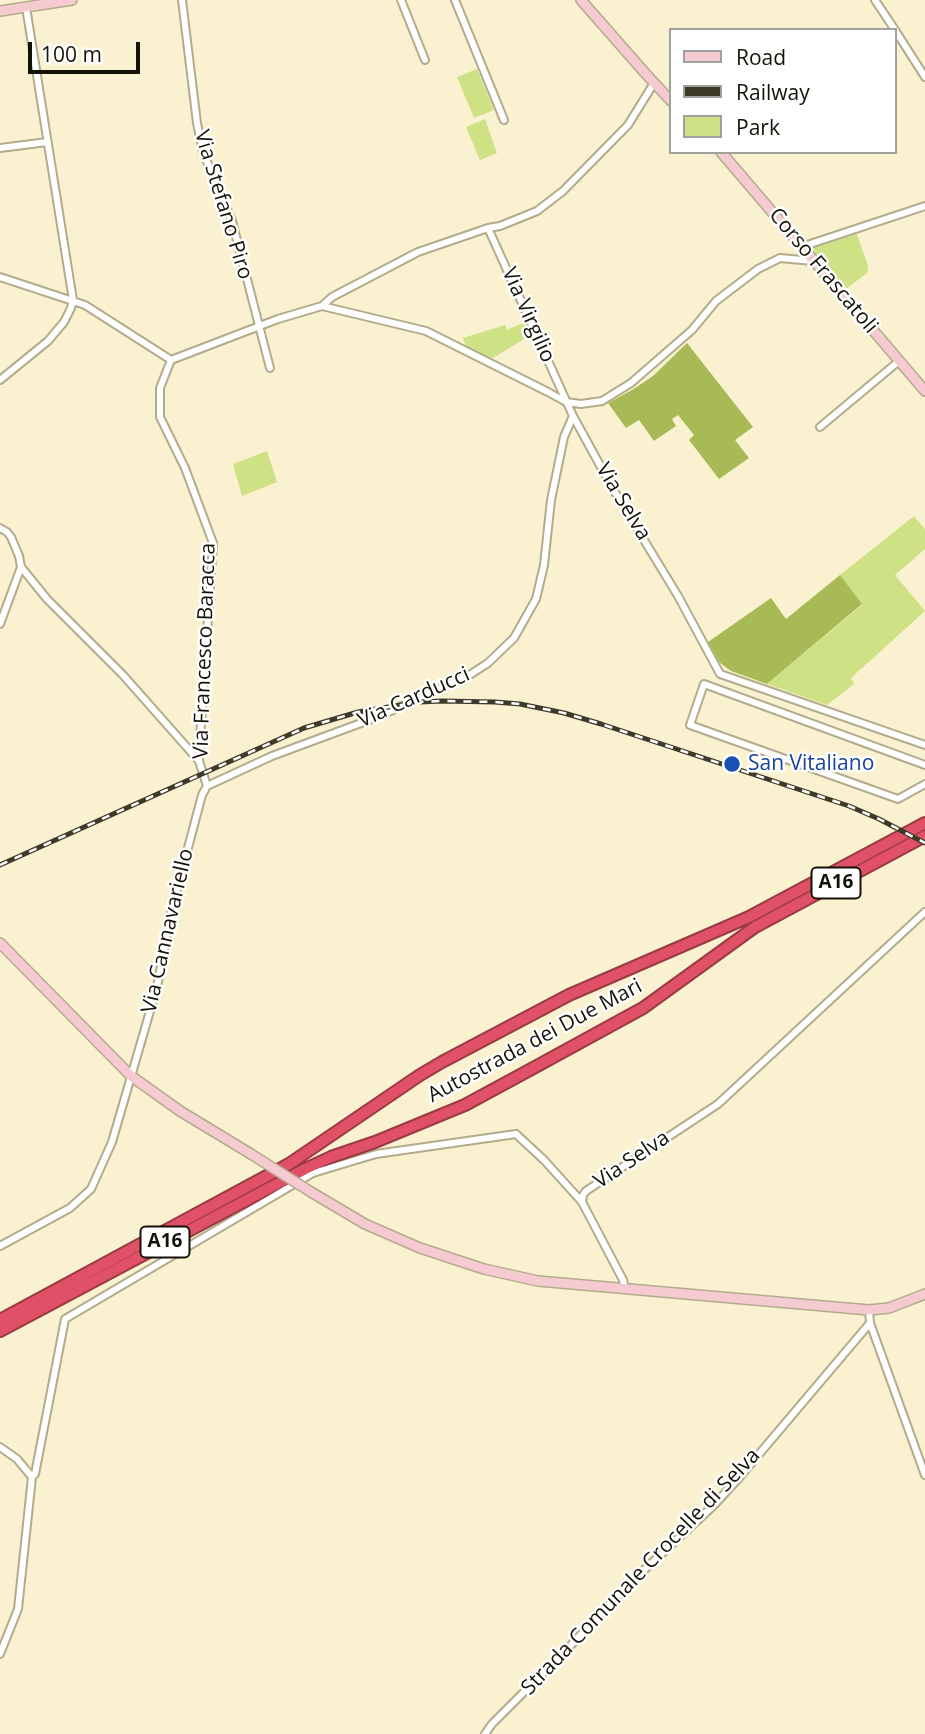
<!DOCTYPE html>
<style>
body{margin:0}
#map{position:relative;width:925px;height:1734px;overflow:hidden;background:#f9f1cf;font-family:"Open Sans",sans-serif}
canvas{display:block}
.legend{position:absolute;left:669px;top:28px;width:228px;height:126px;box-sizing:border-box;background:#fff;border:2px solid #a1a19c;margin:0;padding:9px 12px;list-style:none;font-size:21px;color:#151307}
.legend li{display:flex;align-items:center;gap:14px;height:35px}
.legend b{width:35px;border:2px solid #a1a19c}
.scale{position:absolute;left:28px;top:42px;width:112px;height:32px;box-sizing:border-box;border:4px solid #151307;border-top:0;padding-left:9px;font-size:21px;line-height:24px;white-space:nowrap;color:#151307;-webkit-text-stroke:5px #fff;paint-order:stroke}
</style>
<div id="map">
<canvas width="925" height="1734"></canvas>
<ul class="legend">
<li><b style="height:9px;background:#f6cad1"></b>Road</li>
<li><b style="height:9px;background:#3d3a2a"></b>Railway</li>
<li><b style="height:19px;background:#cfe185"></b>Park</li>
</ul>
<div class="scale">100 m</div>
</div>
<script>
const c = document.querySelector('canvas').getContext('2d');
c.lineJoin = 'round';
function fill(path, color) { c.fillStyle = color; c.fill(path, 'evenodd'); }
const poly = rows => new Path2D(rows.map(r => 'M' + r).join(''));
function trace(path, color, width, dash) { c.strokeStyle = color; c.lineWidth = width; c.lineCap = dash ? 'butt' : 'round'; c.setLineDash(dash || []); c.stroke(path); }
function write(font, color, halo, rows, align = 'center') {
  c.font = font + ' "Open Sans",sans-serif'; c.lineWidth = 5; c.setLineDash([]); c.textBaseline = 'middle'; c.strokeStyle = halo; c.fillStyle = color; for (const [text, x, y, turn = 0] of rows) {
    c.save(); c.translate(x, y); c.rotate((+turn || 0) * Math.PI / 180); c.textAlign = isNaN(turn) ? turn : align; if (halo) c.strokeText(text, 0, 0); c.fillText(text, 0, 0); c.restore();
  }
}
fill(poly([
 [477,69,494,110,474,118,457,77],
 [485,119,497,153,480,160,466,127],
 [857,234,868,266,867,273,846,289,816,257,813,247],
 [528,321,533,331,531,332,532,334,493,358,487,357,466,346,463,338,505,325,507,330],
 [267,451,277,482,242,496,233,464],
 [914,516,925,529,925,549,895,575,925,611,851,678,854,684,827,705,767,684,862,605,840,575]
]), '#cfe185');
fill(poly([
 [687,343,753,427,735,440,749,458,719,479,689,440,694,435,678,415,672,419,676,426,654,441,639,420,626,428,608,403,632,390,653,376],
 [840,575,862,604,767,684,731,671,720,663,708,642,771,598,786,619]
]), '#a8ba55');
const street = poly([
 [182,0,197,123,203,152,232,221,270,368],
 [401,0,425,60],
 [455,0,504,120],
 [875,0,895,30],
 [895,30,925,77],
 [0,148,47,142],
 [488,228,573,416,613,489,678,596,720,674,925,745],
 [801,247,925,206],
 [0,277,85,305,171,360,278,319,322,306,426,331,548,392,566,402,581,404,602,401,631,383,692,330,716,301,758,269,780,258,813,261],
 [322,306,332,297,418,252,488,228,500,226,537,211,563,191,628,125,654,83],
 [171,360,160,388,160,417,185,468,213,543,199,753,199,761,207,786],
 [0,380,48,341,64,322,71,308,73,300,26,7],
 [820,427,899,361],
 [0,528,7,532,11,537,19,556,21,567,0,624],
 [21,567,47,599,123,675,199,761],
 [925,765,704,684,690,725,898,799,925,784],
 [207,786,272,756,380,716,468,676,488,663,514,638,536,599,544,565,551,500,564,437,573,416],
 [0,1246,70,1208,91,1189,112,1142,157,987,171,912,202,795,207,786],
 [625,1289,623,1280,582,1202,583,1195,586,1191,718,1104,925,912],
 [870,1323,925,1475],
 [0,1447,17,1459,32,1477,18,1609,0,1654],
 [32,1477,35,1474,65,1319,313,1173,376,1154,516,1134,544,1160,582,1202],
 [485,1734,492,1724,571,1645,628,1585,714,1505,738,1479,870,1323,869,1310]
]);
const secondary = poly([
 [581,0,645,73,671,101],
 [0,11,72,0],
 [721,152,925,391],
 [0,943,131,1076,180,1111,251,1154],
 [311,1192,365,1224,420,1248,484,1269,538,1281,869,1310,889,1308,925,1294]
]);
const highway = poly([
 [0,1320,289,1164,420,1075,442,1062,569,995,749,917,925,823],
 [0,1331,305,1169,331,1157,375,1142,465,1105,537,1066,643,1008,755,927,925,836]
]);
trace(street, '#b3ac8c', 10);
trace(secondary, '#b3ac8c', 12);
trace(highway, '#993b45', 14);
trace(street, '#fff', 6);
trace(secondary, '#f6cad1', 9);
trace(highway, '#e05067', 10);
const rail = poly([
 [0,865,304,728,358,712,419,702,442,701,495,702,520,704,564,713,601,724,849,806,879,819,925,843]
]);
trace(rail, '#3d3a2a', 5);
trace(rail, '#fff', 2.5, [8]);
const secondaryBridge = poly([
 [251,1154,311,1192]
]);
trace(secondaryBridge, '#b3ac8c', 12, []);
trace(secondaryBridge, '#f6cad1', 9);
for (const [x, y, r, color] of [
 [732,764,9,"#1a4fb4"]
]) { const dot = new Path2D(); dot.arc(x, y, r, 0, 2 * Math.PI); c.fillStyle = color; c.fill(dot); trace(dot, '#fff', 2.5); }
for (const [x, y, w] of [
 [836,883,49],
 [165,1242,49]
]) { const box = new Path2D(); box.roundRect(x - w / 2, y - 15.5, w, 31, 5); c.fillStyle = '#fff'; c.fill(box); trace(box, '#151307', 2); }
write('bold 19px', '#151307', null, [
 ["A16",836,883],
 ["A16",165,1242]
]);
write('21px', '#151307', '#fff', [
 ["Via Stefano Piro",223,205,73],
 ["Corso Frascatoli",823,271,50],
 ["Via Virgilio",528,315,66],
 ["Via Selva",623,502,59],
 ["Via Francesco Baracca",205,651,-88],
 ["Via Carducci",414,698,-24],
 ["Via Cannavariello",168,931,-77],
 ["Autostrada dei Due Mari",535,1041,-28],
 ["Via Selva",632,1160,-34],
 ["Strada Comunale Crocelle di Selva",641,1572,-46]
]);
write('21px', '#164399', '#fff', [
 ["San Vitaliano",748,764]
], 'left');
</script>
